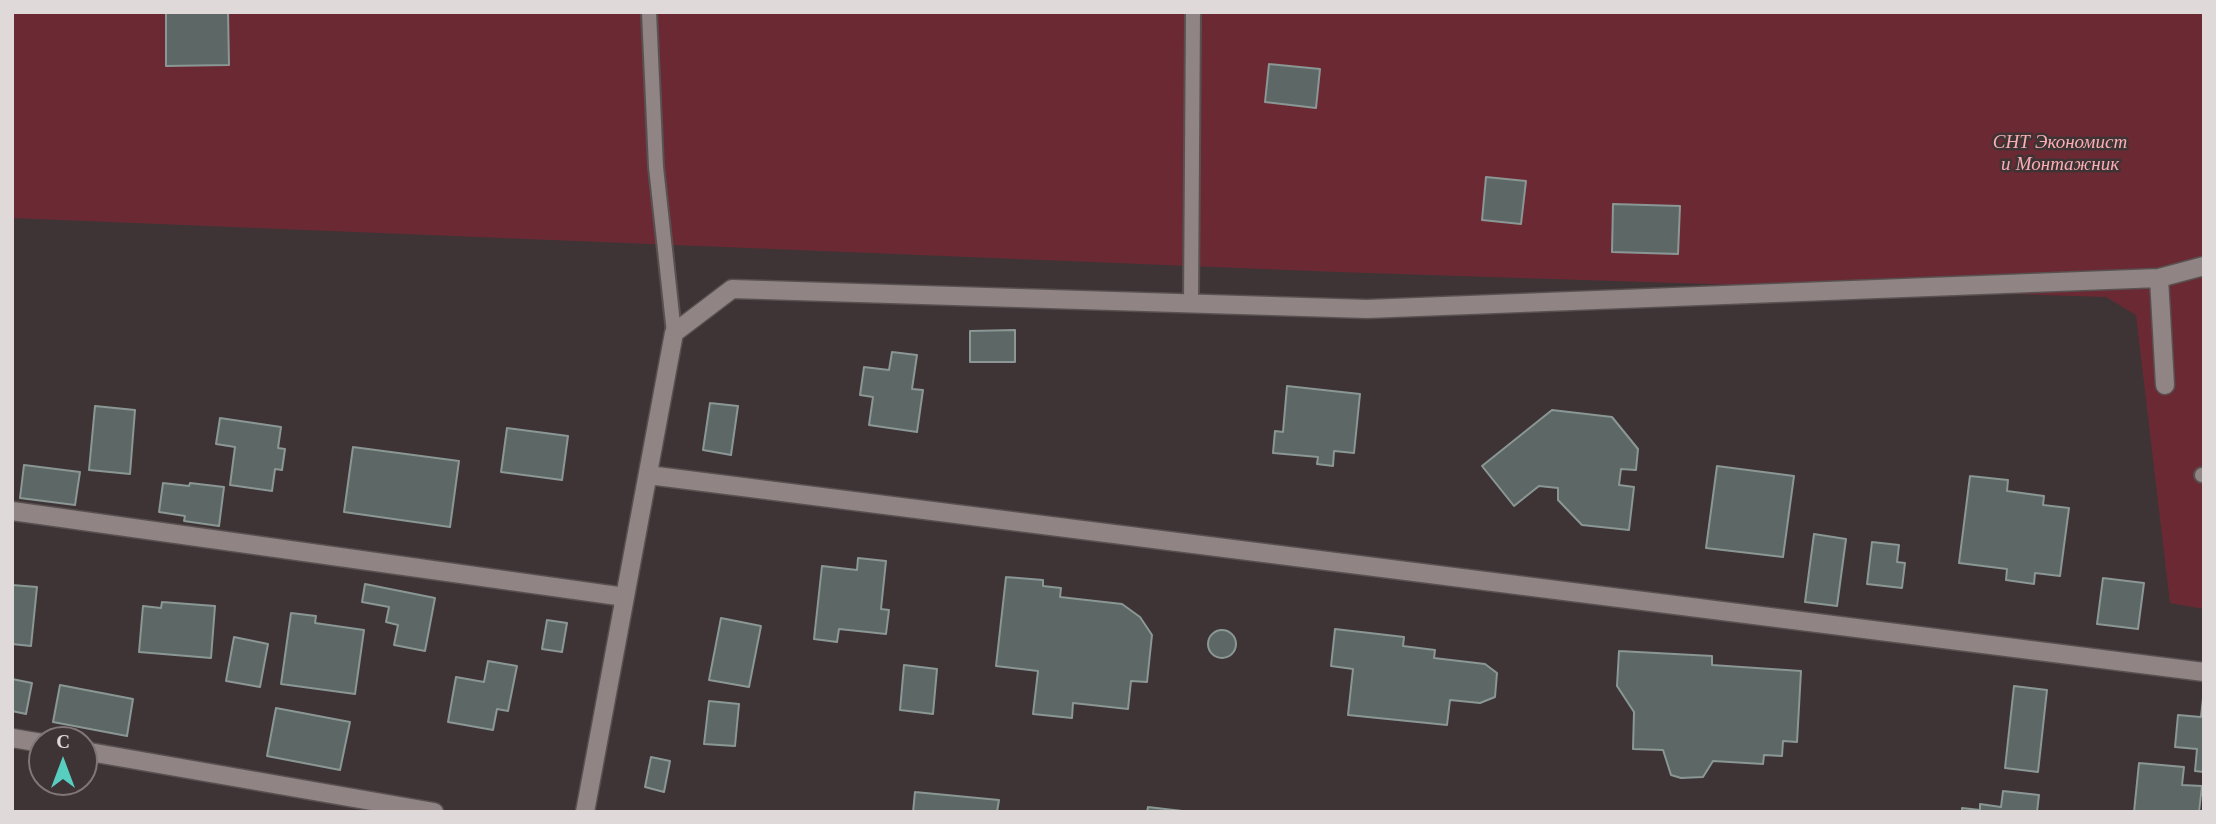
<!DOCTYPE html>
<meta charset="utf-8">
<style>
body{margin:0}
#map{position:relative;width:2216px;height:824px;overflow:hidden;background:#3e3435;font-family:"Libre Baskerville",serif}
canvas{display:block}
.frame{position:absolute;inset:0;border:14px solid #e0d9d9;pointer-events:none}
.north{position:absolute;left:28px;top:726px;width:70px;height:70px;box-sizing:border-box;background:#3e3435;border:2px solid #7f7677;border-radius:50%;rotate:0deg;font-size:19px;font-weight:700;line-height:28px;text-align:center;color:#e0d9d9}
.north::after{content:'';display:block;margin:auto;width:24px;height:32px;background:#58cec0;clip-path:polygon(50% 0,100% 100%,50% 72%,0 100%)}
</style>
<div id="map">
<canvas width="2216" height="824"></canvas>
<div class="frame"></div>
<div class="north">С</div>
</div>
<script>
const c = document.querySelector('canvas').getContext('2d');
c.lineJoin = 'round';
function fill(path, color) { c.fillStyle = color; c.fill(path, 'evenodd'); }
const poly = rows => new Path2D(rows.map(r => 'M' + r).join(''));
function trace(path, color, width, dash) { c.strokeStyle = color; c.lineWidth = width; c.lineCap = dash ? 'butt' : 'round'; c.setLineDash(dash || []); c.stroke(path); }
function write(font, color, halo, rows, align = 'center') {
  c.font = font + ' "Libre Baskerville",serif'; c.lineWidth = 5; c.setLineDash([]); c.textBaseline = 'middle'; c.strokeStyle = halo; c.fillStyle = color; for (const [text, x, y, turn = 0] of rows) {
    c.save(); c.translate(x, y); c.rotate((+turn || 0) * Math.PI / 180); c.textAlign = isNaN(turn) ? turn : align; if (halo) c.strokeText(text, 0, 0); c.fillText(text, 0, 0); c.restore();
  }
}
fill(poly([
 [12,12,2204,12,2204,609,2170,603,2136,315,2106,297,1337,272,12,218]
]), '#6b2a33');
const building = poly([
 [166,12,228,12,229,65,166,66,166,12],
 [1269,64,1320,69,1316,108,1265,102,1269,64],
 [1486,177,1526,181,1521,224,1482,220,1486,177],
 [1613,204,1680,206,1678,254,1612,252,1613,204],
 [1015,330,1015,362,970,362,970,331,1015,330],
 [892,352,917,355,912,389,923,390,917,432,869,425,873,397,860,395,864,367,889,370,892,352],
 [1287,386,1360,394,1354,453,1334,451,1333,466,1317,464,1318,457,1273,453,1275,431,1283,432,1287,386],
 [710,403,738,406,731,455,703,450,710,403],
 [95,406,135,410,130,474,89,470,95,406],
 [1552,410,1612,417,1638,449,1636,470,1621,469,1619,485,1634,487,1629,530,1582,525,1558,500,1558,488,1539,486,1514,506,1482,466,1552,410],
 [220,418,281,427,278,448,285,449,282,470,275,469,272,491,230,485,235,447,216,444,220,418],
 [507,428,568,436,562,480,501,472,507,428],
 [353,447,459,461,450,527,344,512,353,447],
 [24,465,80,472,75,505,20,498,24,465],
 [1717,466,1794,476,1783,557,1706,548,1717,466],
 [1970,476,2008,480,2007,491,2044,496,2043,505,2069,508,2060,576,2035,573,2034,584,2006,580,2007,569,1959,563,1970,476],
 [163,483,189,486,190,483,224,487,219,526,184,521,185,516,159,512,163,483],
 [1814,534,1846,539,1837,606,1805,602,1814,534],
 [1872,542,1899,545,1897,562,1905,563,1902,588,1867,584,1872,542],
 [858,558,886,561,881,609,889,610,886,634,839,629,837,642,814,639,822,566,857,570,858,558],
 [1006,577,1043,580,1043,586,1061,588,1060,597,1122,604,1140,617,1152,635,1147,682,1131,681,1128,709,1073,703,1072,718,1033,714,1038,671,996,666,1006,577],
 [2103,578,2144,583,2138,629,2097,624,2103,578],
 [365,584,435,598,425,651,394,645,398,625,386,622,389,607,362,602,365,584],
 [12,585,37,587,31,646,12,644,12,585],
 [162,602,215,606,211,658,139,652,143,606,161,608,162,602],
 [291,613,316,616,315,623,364,630,355,694,281,684,291,613],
 [721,618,761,626,749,687,709,680,721,618],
 [547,620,567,623,562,652,542,649,547,620],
 [1335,629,1404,637,1403,646,1435,650,1434,658,1485,664,1497,673,1495,697,1480,703,1450,700,1447,725,1348,715,1353,669,1331,666,1335,629],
 '1208 644a14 14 0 1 1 28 0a14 14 0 1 1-28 0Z',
 [234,637,268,644,260,687,226,681,234,637],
 [1619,651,1712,656,1712,665,1801,671,1797,742,1783,741,1782,756,1764,755,1763,764,1713,761,1703,777,1681,778,1671,775,1663,750,1633,749,1634,712,1617,686,1619,651],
 [488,661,517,666,508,711,497,709,493,730,448,722,456,677,484,682,488,661],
 [904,665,937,669,933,714,900,710,904,665],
 [12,679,32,683,26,714,12,711,12,679],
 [60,685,133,699,127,736,53,722,60,685],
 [2014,686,2047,690,2038,772,2005,768,2014,686],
 [2203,698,2204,698,2204,772,2195,771,2197,749,2175,747,2178,715,2201,717,2203,698],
 [709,701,739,704,735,746,704,744,709,701],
 [276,708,350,722,340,770,267,756,276,708],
 [651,757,670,761,664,792,645,787,651,757],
 [2139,763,2184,767,2182,785,2202,786,2199,812,2134,812,2139,763],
 [2003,791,2039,795,2037,812,1962,812,1962,808,1980,810,1980,804,2001,807,2003,791],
 [915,792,999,800,997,812,913,812,915,792],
 [1148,807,1191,812,1147,812,1148,807]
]);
fill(building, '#5d6866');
trace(building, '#8a9795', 2);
const service = poly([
 [649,12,656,167,674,333],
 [1191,303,1193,12],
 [2202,475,2204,475]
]);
const minor = poly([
 [2159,278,2165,385],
 [648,475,2204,672],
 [12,511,625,597],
 [12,738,42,743],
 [84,751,434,812],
 [585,812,674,333,732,289,1367,309,2159,278,2204,266]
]);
trace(service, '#595151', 18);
trace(minor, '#595151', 21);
trace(service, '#908485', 14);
trace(minor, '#908485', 18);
write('italic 19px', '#fcadb3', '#3e3435', [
 ["СНТ Экономист",2060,143],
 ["и Монтажник",2060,165]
]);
</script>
